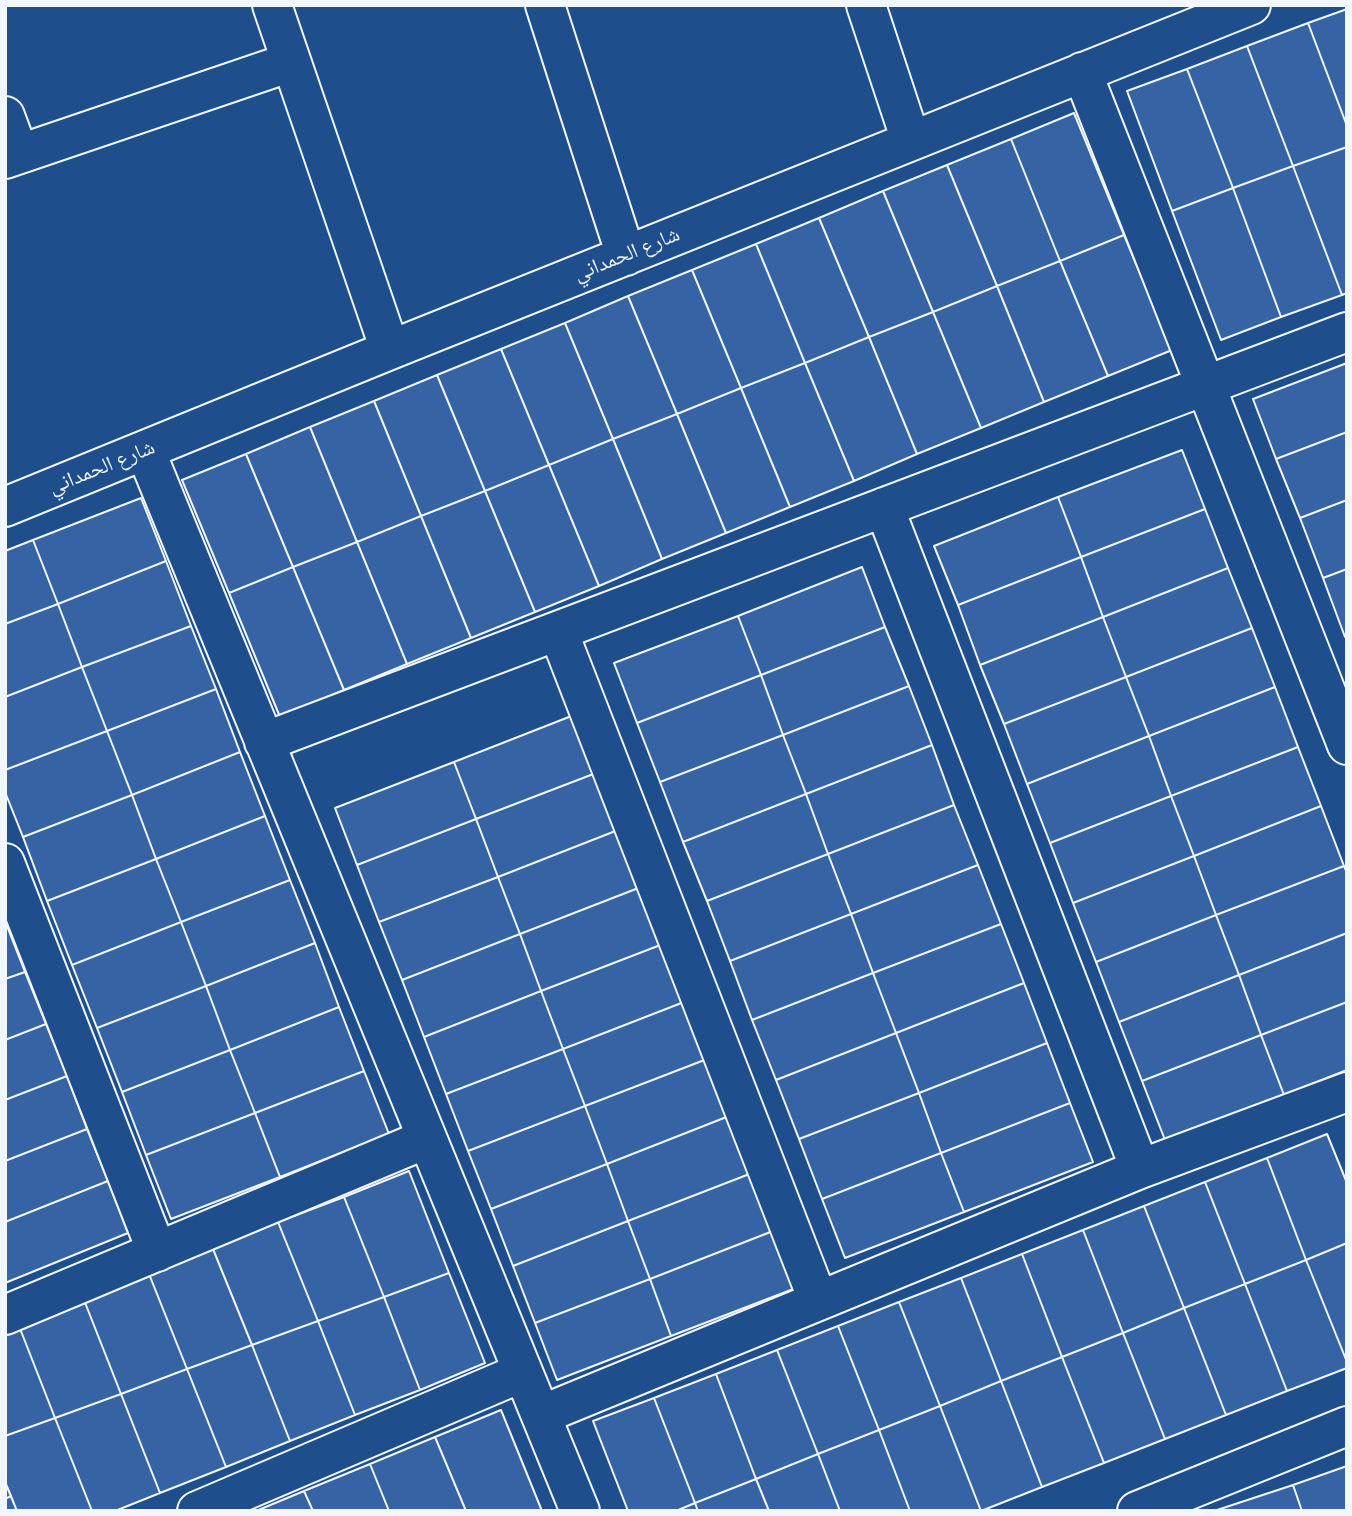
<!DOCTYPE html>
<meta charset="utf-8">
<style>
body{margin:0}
#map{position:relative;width:1352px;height:1516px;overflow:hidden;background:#1f4e8c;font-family:"Source Serif 4",serif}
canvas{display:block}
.frame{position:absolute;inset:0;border:7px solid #f2f6ff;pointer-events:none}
</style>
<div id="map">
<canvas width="1352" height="1516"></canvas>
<div class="frame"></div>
</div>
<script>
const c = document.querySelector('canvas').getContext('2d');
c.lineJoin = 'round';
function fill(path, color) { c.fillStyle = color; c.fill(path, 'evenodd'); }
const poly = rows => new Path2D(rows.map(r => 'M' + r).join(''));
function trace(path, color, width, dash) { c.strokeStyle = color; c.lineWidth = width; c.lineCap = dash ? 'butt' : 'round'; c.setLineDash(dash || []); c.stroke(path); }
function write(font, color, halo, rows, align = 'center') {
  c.font = font + ' "Source Serif 4","Noto Naskh Arabic",serif'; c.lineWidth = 5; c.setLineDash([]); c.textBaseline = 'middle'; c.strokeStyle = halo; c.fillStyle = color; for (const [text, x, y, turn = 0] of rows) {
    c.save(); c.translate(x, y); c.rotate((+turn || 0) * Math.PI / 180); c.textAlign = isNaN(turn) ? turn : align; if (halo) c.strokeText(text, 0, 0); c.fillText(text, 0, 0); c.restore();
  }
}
const building = poly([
 [1347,9,1347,126,1308,23,1347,9],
 [1308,23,1347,126,1347,147,1293,166,1247,46,1308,23],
 [1247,46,1293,166,1233,188,1187,69,1247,46],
 [1187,69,1233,188,1172,211,1127,91,1187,69],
 [1074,113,1124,235,1060,261,1011,139,1074,113],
 [1011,139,1060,261,997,286,947,165,1011,139],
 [1347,147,1347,293,1342,295,1293,166,1347,147],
 [947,165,997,286,933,312,883,191,947,165],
 [1293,166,1342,295,1281,317,1233,188,1293,166],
 [1233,188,1281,317,1221,340,1172,211,1233,188],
 [883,191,933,312,869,337,819,218,883,191],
 [819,218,869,337,805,363,756,244,819,218],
 [1124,235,1172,350,1108,376,1060,261,1124,235],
 [756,244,805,363,741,388,692,270,756,244],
 [1060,261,1108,376,1044,402,997,286,1060,261],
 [692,270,741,388,677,414,628,296,692,270],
 [997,286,1044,402,981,428,933,312,997,286],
 [628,296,677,414,613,439,565,323,628,296],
 [933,312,981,428,917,454,869,337,933,312],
 [565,323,613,439,549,465,501,349,565,323],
 [869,337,917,454,854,481,805,363,869,337],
 [501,349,549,465,485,491,437,375,501,349],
 [805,363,854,481,790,507,741,388,805,363],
 [1347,363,1347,432,1276,459,1253,399,1347,363],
 [437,375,485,491,421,516,374,401,437,375],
 [741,388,790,507,726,533,677,414,741,388],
 [374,401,421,516,357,542,310,427,374,401],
 [677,414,726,533,662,559,613,439,677,414],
 [310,427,357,542,293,567,246,454,310,427],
 [1347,432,1347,500,1300,518,1276,459,1347,432],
 [613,439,662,559,599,586,549,465,613,439],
 [1182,450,1205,509,1081,557,1058,497,1182,450],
 [246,454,293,567,229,593,182,480,246,454],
 [549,465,599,586,535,612,485,491,549,465],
 [485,491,535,612,471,638,421,516,485,491],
 [1058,497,1081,557,958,605,934,546,1058,497],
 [141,498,166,561,58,604,33,540,141,498],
 [1347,500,1347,569,1323,578,1300,518,1347,500],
 [1205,509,1228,568,1103,617,1081,557,1205,509],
 [421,516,471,638,407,664,357,542,421,516],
 [33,540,58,604,5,624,5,551,33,540],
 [357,542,407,664,344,690,293,567,357,542],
 [1081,557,1103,617,980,665,958,605,1081,557],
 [166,561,191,626,82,667,58,604,166,561],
 [293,567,344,690,280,717,229,593,293,567],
 [862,567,885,627,761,675,738,616,862,567],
 [1228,568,1252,628,1126,677,1103,617,1228,568],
 [1347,569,1347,637,1345,637,1323,578,1347,569],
 [58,604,82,667,5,697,5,624,58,604],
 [738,616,761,675,637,723,614,663,738,616],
 [1103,617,1126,677,1004,724,980,665,1103,617],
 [191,626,216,689,107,731,82,667,191,626],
 [885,627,909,686,783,735,761,675,885,627],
 [1252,628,1275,687,1149,736,1126,677,1252,628],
 [82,667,107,731,5,770,5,697,82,667],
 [761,675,783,735,660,782,637,723,761,675],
 [1126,677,1149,736,1027,784,1004,724,1126,677],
 [909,686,932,745,806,794,783,735,909,686],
 [1275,687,1298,747,1171,796,1149,736,1275,687],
 [216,689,240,752,132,795,107,731,216,689],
 [574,715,596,773,476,819,454,762,574,715],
 [107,731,132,795,23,837,5,792,5,770,107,731],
 [783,735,806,794,683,842,660,782,783,735],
 [1149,736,1171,796,1050,843,1027,784,1149,736],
 [932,745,954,805,828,854,806,794,932,745],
 [1298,747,1321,806,1194,856,1171,796,1298,747],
 [240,752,265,816,156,859,132,795,240,752],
 [454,762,476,819,357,865,335,808,454,762],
 [596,773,618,830,498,877,476,819,596,773],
 [806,794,828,854,707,901,683,842,806,794],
 [132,795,156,859,47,901,23,837,132,795],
 [1171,796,1194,856,1073,903,1050,843,1171,796],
 [954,805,978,865,851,914,828,854,954,805],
 [1321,806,1344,866,1216,915,1194,856,1321,806],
 [265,816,290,880,181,922,156,859,265,816],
 [476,819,498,877,379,922,357,865,476,819],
 [618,830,641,887,520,934,498,877,618,830],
 [828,854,851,914,730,961,707,901,828,854],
 [1194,856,1216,915,1096,962,1073,903,1194,856],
 [156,859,181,922,72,965,47,901,156,859],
 [978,865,1001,924,873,973,851,914,978,865],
 [1344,866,1347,873,1347,933,1239,975,1216,915,1344,866],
 [498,877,520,934,402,980,379,922,498,877],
 [290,880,315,943,206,986,181,922,290,880],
 [641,887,663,944,541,991,520,934,641,887],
 [851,914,873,973,752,1020,730,961,851,914],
 [1216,915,1239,975,1119,1022,1096,962,1216,915],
 [5,921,25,972,5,979,5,921],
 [181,922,206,986,97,1028,72,965,181,922],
 [1001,924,1024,983,896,1033,873,973,1001,924],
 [1347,933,1347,1002,1261,1035,1239,975,1347,933],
 [520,934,541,991,424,1037,402,980,520,934],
 [315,943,339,1007,230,1050,206,986,315,943],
 [663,944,684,1002,563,1049,541,991,663,944],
 [25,972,46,1024,5,1040,5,979,25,972],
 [873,973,896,1033,776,1080,752,1020,873,973],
 [1239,975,1261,1035,1142,1081,1119,1022,1239,975],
 [1024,983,1047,1043,919,1093,896,1033,1024,983],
 [206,986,230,1050,122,1092,97,1028,206,986],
 [541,991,563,1049,446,1094,424,1037,541,991],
 [684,1002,707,1059,585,1106,563,1049,684,1002],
 [1347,1002,1347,1070,1284,1095,1261,1035,1347,1002],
 [339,1007,364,1071,255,1113,230,1050,339,1007],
 [46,1024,67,1076,5,1100,5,1040,46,1024],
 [896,1033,919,1093,799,1139,776,1080,896,1033],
 [1261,1035,1284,1095,1165,1140,1142,1081,1261,1035],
 [1047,1043,1070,1103,941,1153,919,1093,1047,1043],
 [563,1049,585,1106,468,1151,446,1094,563,1049],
 [230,1050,255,1113,146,1155,122,1092,230,1050],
 [707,1059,729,1116,607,1164,585,1106,707,1059],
 [364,1071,389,1134,280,1177,255,1113,364,1071],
 [67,1076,87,1129,5,1161,5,1100,67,1076],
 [919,1093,941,1153,822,1199,799,1139,919,1093],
 [1070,1103,1093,1162,964,1212,941,1153,1070,1103],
 [585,1106,607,1164,491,1209,468,1151,585,1106],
 [255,1113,280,1177,171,1219,146,1155,255,1113],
 [729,1116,752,1173,628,1221,607,1164,729,1116],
 [87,1129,108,1181,5,1222,5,1161,87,1129],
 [1327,1134,1347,1183,1347,1243,1306,1260,1267,1158,1327,1134],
 [941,1153,964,1212,845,1258,822,1199,941,1153],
 [1267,1158,1306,1260,1245,1284,1205,1182,1267,1158],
 [607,1164,628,1221,513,1266,491,1209,607,1164],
 [409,1171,449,1273,384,1297,344,1197,409,1171],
 [752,1173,773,1231,650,1279,628,1221,752,1173],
 [108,1181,128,1233,5,1283,5,1222,108,1181],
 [1205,1182,1245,1284,1184,1308,1144,1206,1205,1182],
 [344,1197,384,1297,318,1321,278,1222,344,1197],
 [1144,1206,1184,1308,1123,1333,1083,1230,1144,1206],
 [628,1221,650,1279,535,1323,513,1266,628,1221],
 [278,1222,318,1321,252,1345,213,1249,278,1222],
 [1083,1230,1123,1333,1062,1357,1022,1254,1083,1230],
 [773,1231,796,1288,671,1336,650,1279,773,1231],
 [1347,1243,1347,1362,1306,1260,1347,1243],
 [213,1249,252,1345,187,1369,149,1274,213,1249],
 [1022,1254,1062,1357,1001,1381,961,1278,1022,1254],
 [1306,1260,1347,1362,1347,1368,1287,1391,1245,1284,1306,1260],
 [449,1273,485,1363,420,1390,384,1297,449,1273],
 [149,1274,187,1369,121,1394,84,1300,149,1274],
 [961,1278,1001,1381,940,1406,899,1302,961,1278],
 [650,1279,671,1336,557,1380,535,1323,650,1279],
 [1245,1284,1287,1391,1226,1415,1184,1308,1245,1284],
 [384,1297,420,1390,355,1415,318,1321,384,1297],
 [84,1300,121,1394,55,1418,19,1326,84,1300],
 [899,1302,940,1406,879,1430,838,1326,899,1302],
 [1184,1308,1226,1415,1165,1439,1123,1333,1184,1308],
 [318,1321,355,1415,290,1441,252,1345,318,1321],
 [19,1326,55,1418,5,1436,5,1331,19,1326],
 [838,1326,879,1430,818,1454,777,1350,838,1326],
 [1123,1333,1165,1439,1104,1463,1062,1357,1123,1333],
 [252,1345,290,1441,226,1467,187,1369,252,1345],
 [777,1350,818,1454,756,1479,716,1374,777,1350],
 [1062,1357,1104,1463,1042,1487,1001,1381,1062,1357],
 [187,1369,226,1467,160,1493,121,1394,187,1369],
 [716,1374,756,1479,695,1503,654,1398,716,1374],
 [1001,1381,1042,1487,981,1511,940,1406,1001,1381],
 [121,1394,160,1493,115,1511,92,1511,55,1418,121,1394],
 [654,1398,695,1503,676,1511,628,1511,593,1421,654,1398],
 [940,1406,981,1511,910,1511,879,1430,940,1406],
 [501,1410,542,1511,466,1511,435,1437,501,1410],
 [55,1418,92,1511,17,1511,5,1482,5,1436,55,1418],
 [879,1430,910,1511,840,1511,818,1454,879,1430],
 [435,1437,466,1511,389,1511,370,1464,435,1437],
 [818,1454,840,1511,769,1511,756,1479,818,1454],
 [370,1464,389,1511,313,1511,304,1491,370,1464],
 [1347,1466,1347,1511,1302,1511,1293,1485,1347,1466],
 [756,1479,769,1511,698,1511,695,1503,756,1479],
 [5,1482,11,1496,5,1499,5,1482],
 [1293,1485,1302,1511,1214,1511,1293,1485],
 [304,1491,313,1511,256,1511,304,1491],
 [11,1496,17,1511,5,1511,5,1499,11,1496],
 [695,1503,698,1511,676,1511,695,1503]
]);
fill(building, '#3563a3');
trace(building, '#f2f6ff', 2);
const minor = poly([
 [272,5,390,350],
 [545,5,626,256],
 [866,5,911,141],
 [1082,72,1347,745],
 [5,116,19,154],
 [5,159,291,62],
 [145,450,580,1511],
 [5,507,390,350,1251,5],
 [884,507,1140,1169],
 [558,631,818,1300],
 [264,742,1347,332],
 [5,863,157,1252],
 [5,1315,426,1139],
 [541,1415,1140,1169,1347,1092],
 [197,1511,523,1372],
 [1137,1511,1347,1426]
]);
trace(minor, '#f2f6ff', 42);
trace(minor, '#1f4e8c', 38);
write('21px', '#f2f6ff', '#1f4e8c', [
 ["شارع الحمداني",627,255,-22],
 ["شارع الحمداني",102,468,-22]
]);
</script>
